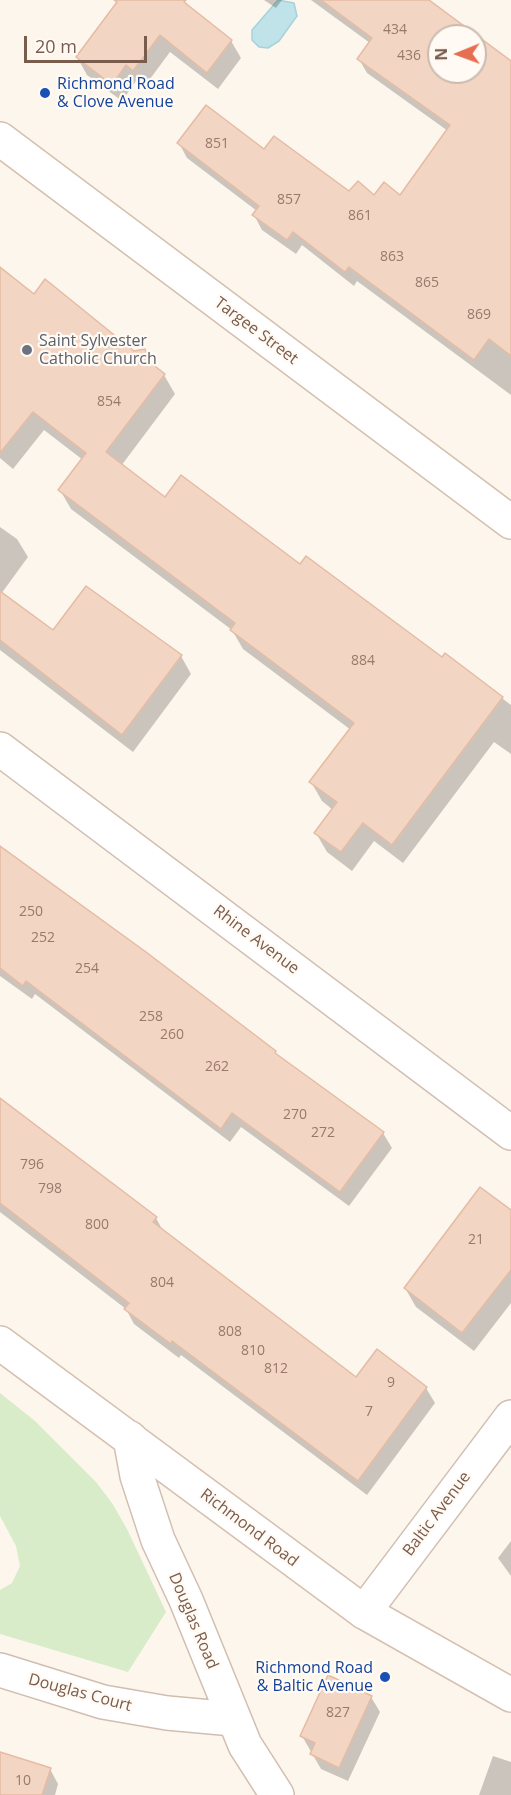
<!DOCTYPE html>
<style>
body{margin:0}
#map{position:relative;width:511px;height:1795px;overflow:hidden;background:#fdf6ec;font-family:"Open Sans",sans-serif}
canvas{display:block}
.north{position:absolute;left:427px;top:24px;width:60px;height:60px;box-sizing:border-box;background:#fffaf3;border:2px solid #cabbb1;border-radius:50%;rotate:269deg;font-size:16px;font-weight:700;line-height:24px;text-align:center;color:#7a5c4d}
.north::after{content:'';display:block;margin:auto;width:21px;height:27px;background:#e76f51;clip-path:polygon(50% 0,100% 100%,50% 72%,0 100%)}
.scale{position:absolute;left:24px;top:36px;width:123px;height:27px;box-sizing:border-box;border:3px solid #7a5c4d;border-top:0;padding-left:8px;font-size:18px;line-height:21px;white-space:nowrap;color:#7a5c4d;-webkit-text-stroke:4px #fffaf3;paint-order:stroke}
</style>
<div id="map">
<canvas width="511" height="1795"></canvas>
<div class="north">N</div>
<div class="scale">20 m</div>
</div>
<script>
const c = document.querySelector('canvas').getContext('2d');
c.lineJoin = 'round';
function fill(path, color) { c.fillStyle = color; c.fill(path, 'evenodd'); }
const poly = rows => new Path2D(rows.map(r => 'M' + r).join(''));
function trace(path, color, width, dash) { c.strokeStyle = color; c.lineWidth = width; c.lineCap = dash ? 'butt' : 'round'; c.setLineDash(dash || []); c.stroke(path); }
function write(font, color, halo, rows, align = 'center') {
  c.font = font + ' "Open Sans",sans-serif'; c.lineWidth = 4.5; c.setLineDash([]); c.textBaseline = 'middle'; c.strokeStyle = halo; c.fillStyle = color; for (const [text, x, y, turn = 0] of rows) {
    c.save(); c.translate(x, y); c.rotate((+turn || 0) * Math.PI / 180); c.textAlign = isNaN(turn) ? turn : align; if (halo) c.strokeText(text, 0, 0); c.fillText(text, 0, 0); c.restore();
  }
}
fill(poly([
 [0,1393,35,1421,96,1482,112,1503,127,1529,166,1612,128,1672,0,1634,0,1590,12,1583,20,1566,16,1546,0,1516]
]), '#d8ecc9');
const water = poly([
 [278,0,294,3,297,16,279,41,268,48,259,47,252,40,252,30,278,0]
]);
fill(water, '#bfe3e8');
trace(water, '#a5d3da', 1.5);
fill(poly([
 [120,0,179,0,231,41,241,58,218,89,170,52,144,87,136,81,122,101,87,75,77,57],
 [264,0,282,0,276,8],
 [311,0,426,0,474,36,439,36,439,72,475,72,475,36,511,63,511,395,357,281,354,286,302,245,296,254,262,230,254,215,257,211,187,158,179,143,264,151,350,194,401,197,448,131,367,73,359,59,370,43],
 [0,292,34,296,134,353,144,351,153,367,164,375,175,394,121,466,166,499,300,566,442,659,445,655,511,705,511,754,494,742,403,863,374,841,352,871,327,852,316,833,333,810,322,801,311,782,351,730,243,649,232,630,71,509,60,490,83,460,44,430,13,469,0,458],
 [0,527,17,539,28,557,1,594,53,632,181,656,191,674,133,752,0,650],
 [0,846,145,953,277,1056,383,1133,392,1148,349,1206,241,1127,230,1142,35,994,32,999,0,976],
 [0,1100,156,1218,163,1231,356,1379,426,1388,435,1403,367,1495,181,1355,179,1358,134,1324,126,1309,0,1212],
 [511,1212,511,1303,474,1351,416,1307,405,1288],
 [511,1541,511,1576,498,1558],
 [371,1697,380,1712,348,1781,321,1769,302,1736],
 [0,1754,50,1769,58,1784,55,1795,0,1795],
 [493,1756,511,1762,511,1795,479,1795]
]), '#0003');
const building = poly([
 [114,0,186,0,184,2,232,40,207,73,160,35,133,71,126,65,112,85,76,57,117,2,114,0],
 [321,0,429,0,511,61,511,356,489,339,474,360,349,267,345,272,293,232,287,240,252,215,259,206,177,143,206,105,264,149,274,136,349,191,358,181,374,195,384,182,400,195,450,125,357,59,372,38,321,0],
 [439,36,475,36,475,72,439,72,439,36],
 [0,267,34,294,45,279,134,351,145,349,151,363,165,374,106,452,165,497,181,475,300,564,306,556,442,657,445,653,503,697,392,845,363,823,341,852,314,833,337,802,309,782,354,723,230,630,235,623,58,490,86,453,33,412,0,453,0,267],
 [86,586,182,655,122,735,0,640,0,591,53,630,86,586],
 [0,846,146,952,276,1051,275,1053,384,1132,340,1192,232,1113,221,1129,26,981,23,986,0,968,0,846],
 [0,1098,157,1217,153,1222,356,1377,377,1349,427,1387,358,1481,172,1341,171,1344,124,1309,129,1303,0,1203,0,1098],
 [480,1187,511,1210,511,1270,462,1333,404,1288,480,1187],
 [328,1675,372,1696,339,1768,310,1754,315,1743,300,1736,328,1675],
 [0,1752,51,1768,42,1795,0,1795,0,1752]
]);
fill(building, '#f3d5c3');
trace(building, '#e6bba3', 1.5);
const minor = poly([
 [0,749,511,1133],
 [130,1438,137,1476,158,1540,186,1600,245,1745,277,1795],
 [364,1612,511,1417],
 [0,1670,103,1702,167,1713,233,1719]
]);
const secondary = poly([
 [0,139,511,522],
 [0,1343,364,1612,511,1695]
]);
trace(minor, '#d1beb0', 36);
trace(secondary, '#d6c0b0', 36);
trace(minor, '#fff', 33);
trace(secondary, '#fff', 33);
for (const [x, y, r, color] of [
 [45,93,6,"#1a4fb4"],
 [27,350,6,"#6b7280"],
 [385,1677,6,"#1a4fb4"]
]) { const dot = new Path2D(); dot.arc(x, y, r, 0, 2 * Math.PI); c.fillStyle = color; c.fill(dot); trace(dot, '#fffaf3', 2); }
write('14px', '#987a6a', null, [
 ["434",395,30],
 ["436",409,56],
 ["851",217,144],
 ["857",289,200],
 ["861",360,216],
 ["863",392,257],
 ["865",427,283],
 ["869",479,315],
 ["854",109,402],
 ["884",363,661],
 ["250",31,912],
 ["252",43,938],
 ["254",87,969],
 ["258",151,1017],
 ["260",172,1035],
 ["262",217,1067],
 ["270",295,1115],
 ["272",323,1133],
 ["796",32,1165],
 ["798",50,1189],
 ["800",97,1225],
 ["21",476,1240],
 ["804",162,1283],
 ["808",230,1332],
 ["810",253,1351],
 ["812",276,1369],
 ["9",391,1383],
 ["7",369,1412],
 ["827",338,1713],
 ["10",23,1781]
]);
write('16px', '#164399', '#fffaf3', [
 ["Richmond Road",57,84],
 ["& Clove Avenue",57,102],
 ["Richmond Road",373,1668,"right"],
 ["& Baltic Avenue",373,1686,"right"]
], 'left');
write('16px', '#7a5c4d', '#fffaf3', [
 ["Targee Street",256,331,37],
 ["Rhine Avenue",256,940,37],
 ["Baltic Avenue",437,1514,-53],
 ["Richmond Road",249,1528,37],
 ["Douglas Road",193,1621,67],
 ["Douglas Court",80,1693,15]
]);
write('16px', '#5b616d', '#fffaf3', [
 ["Saint Sylvester",39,341],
 ["Catholic Church",39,359]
], 'left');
</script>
